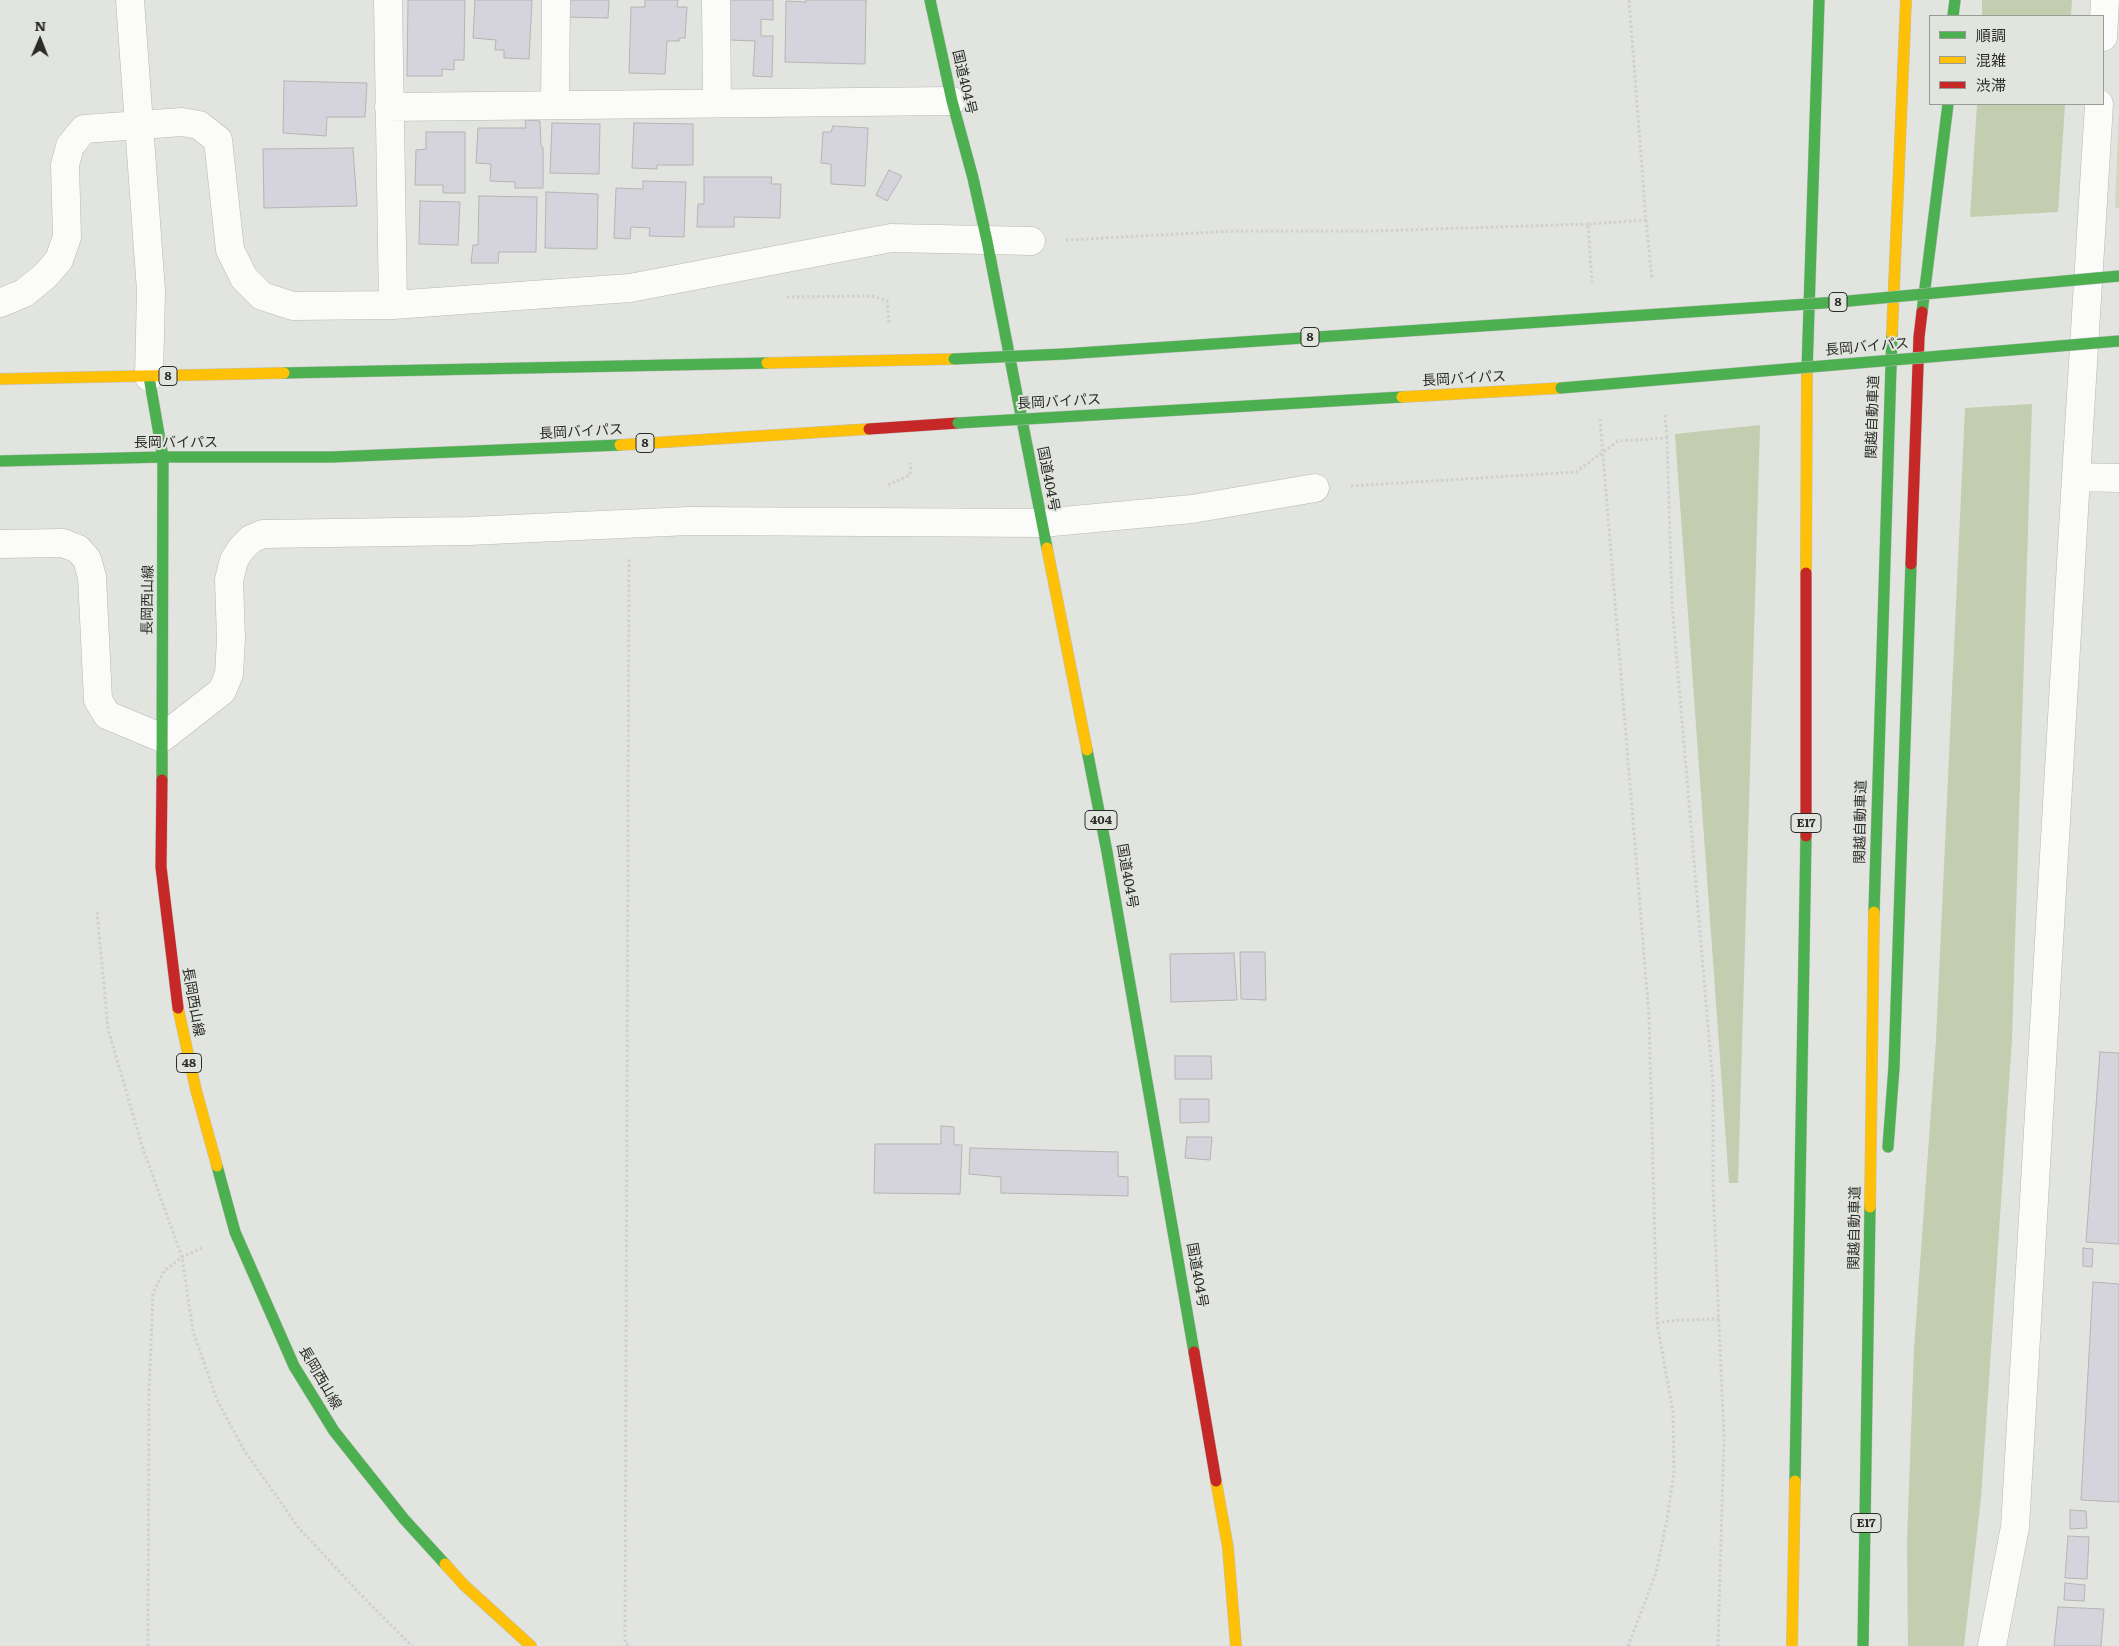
<!DOCTYPE html>
<meta charset="utf-8">
<style>
body{margin:0}
#map{position:relative;width:2119px;height:1646px;overflow:hidden;background:#e2e4df;font-family:Literata,"Noto Sans JP",serif}
canvas{display:block}
.legend{position:absolute;left:1929px;top:15px;width:175px;height:90px;box-sizing:border-box;background:#e2e5de;border:1px solid #999b96;margin:0;padding:6px 9px;list-style:none;font-size:15px;color:#2b2c29}
.legend li{display:flex;align-items:center;gap:10px;height:25px}
.legend b{width:25px;border:1px solid #999b96}
.north{position:absolute;left:15px;top:15px;width:50px;height:50px;-webkit-text-stroke:4px #e2e5de;paint-order:stroke;rotate:1deg;font-size:14px;font-weight:700;line-height:20px;text-align:center;color:#2b2c29}
.north::after{content:'';display:block;margin:auto;width:18px;height:22px;background:#2b2c29;clip-path:polygon(50% 0,100% 100%,50% 72%,0 100%)}
</style>
<div id="map">
<canvas width="2119" height="1646"></canvas>
<ul class="legend">
<li><b style="height:6px;background:#4caf50"></b>順調</li>
<li><b style="height:6px;background:#ffc107"></b>混雑</li>
<li><b style="height:6px;background:#c62828"></b>渋滞</li>
</ul>
<div class="north">N</div>
</div>
<script>
const c = document.querySelector('canvas').getContext('2d');
c.lineJoin = 'round';
function fill(path, color) { c.fillStyle = color; c.fill(path, 'evenodd'); }
const poly = rows => new Path2D(rows.map(r => 'M' + r).join(''));
function trace(path, color, width, dash) { c.strokeStyle = color; c.lineWidth = width; c.lineCap = dash ? 'butt' : 'round'; c.setLineDash(dash || []); c.stroke(path); }
function write(font, color, halo, rows, align = 'center') {
  c.font = font + ' Literata,"Noto Sans JP",serif'; c.lineWidth = 4; c.setLineDash([]); c.textBaseline = 'middle'; c.strokeStyle = halo; c.fillStyle = color; for (const [text, x, y, turn = 0] of rows) {
    c.save(); c.translate(x, y); c.rotate((+turn || 0) * Math.PI / 180); c.textAlign = isNaN(turn) ? turn : align; if (halo) c.strokeText(text, 0, 0); c.fillText(text, 0, 0); c.restore();
  }
}
fill(poly([
 [2119,108,2119,208,2115,208]
]), '#cfd9c0');
fill(poly([
 [1982,0,2072,0,2071,16,1982,16],
 [1977,104,2065,104,2058,212,1970,217],
 [2032,404,2012,1039,1981,1498,1964,1646,1908,1646,1907,1542,1914,1349,1936,1040,1965,408],
 [1760,425,1738,1183,1729,1183,1675,434]
]), '#c2ceaf');
const building = poly([
 [408,0,465,0,464,60,454,60,454,70,442,69,442,76,407,76,408,0],
 [475,0,532,0,529,59,504,58,504,50,495,50,496,40,473,38,475,0],
 [565,0,609,0,608,18,565,17,565,0],
 [645,0,678,0,677,7,687,7,685,38,679,38,679,41,667,41,665,74,629,73,631,7,645,7,645,0],
 [722,0,773,0,773,20,761,19,761,36,773,36,772,77,753,76,755,41,730,40,730,20,721,20,722,0],
 [806,0,866,0,865,64,785,62,786,1,806,2,806,0],
 [284,81,367,83,365,117,327,117,326,136,283,133,284,81],
 [525,120,540,121,541,146,543,147,543,188,515,188,515,182,490,181,491,164,476,163,478,128,526,128,525,120],
 [552,123,600,124,599,174,550,173,552,123],
 [634,123,693,124,693,165,657,165,657,169,632,168,634,123],
 [833,126,868,128,865,186,831,184,831,164,821,163,823,132,831,132,833,126],
 [426,132,465,132,465,193,443,193,443,185,415,185,416,150,426,149,426,132],
 [353,148,357,206,264,208,263,149,353,148],
 [889,170,902,176,887,201,876,195,889,170],
 [704,177,772,177,771,184,781,184,780,218,734,217,734,227,697,227,698,204,704,204,704,177],
 [643,181,686,182,684,237,649,236,650,228,631,227,630,239,614,238,616,188,643,189,643,181],
 [546,192,598,194,597,249,545,248,546,192],
 [479,196,537,197,536,252,499,252,498,263,471,263,473,245,478,245,479,196],
 [420,201,460,202,458,245,419,244,420,201],
 [1240,952,1265,952,1266,1000,1241,999,1240,952],
 [1234,953,1237,1000,1171,1002,1170,954,1234,953],
 [2100,1052,2119,1053,2119,1244,2086,1242,2100,1052],
 [1175,1056,1211,1056,1212,1079,1175,1079,1175,1056],
 [1180,1099,1209,1099,1209,1122,1180,1123,1180,1099],
 [941,1126,954,1127,954,1145,962,1145,960,1194,874,1193,875,1144,941,1144,941,1126],
 [1187,1137,1212,1137,1210,1160,1185,1158,1187,1137],
 [970,1148,1118,1152,1118,1176,1128,1177,1128,1196,1001,1193,1001,1177,969,1174,970,1148],
 [2083,1248,2093,1249,2092,1267,2083,1266,2083,1248],
 [2093,1282,2119,1284,2119,1502,2081,1500,2093,1282],
 [2070,1510,2086,1511,2087,1528,2070,1529,2070,1510],
 [2068,1536,2089,1537,2087,1579,2065,1578,2068,1536],
 [2065,1583,2085,1585,2084,1601,2064,1600,2065,1583],
 [2058,1607,2104,1609,2101,1646,2054,1646,2058,1607]
]);
fill(building, '#d5d4dc');
trace(building, '#b4b4b4', 1);
const street = poly([
 [130,0,151,291,149,377],
 [388,0,393,305],
 [716,0,717,103],
 [2103,37,2105,0],
 [555,105,556,0],
 [389,107,952,101],
 [0,303,24,293,45,276,59,260,67,237,65,165,70,146,84,129,182,122,199,125,218,140,230,250,244,278,262,296,293,306,393,305,630,288,891,238,1031,241],
 [2076,477,2099,104],
 [0,544,63,543,78,549,87,559,92,577,98,700,107,715,162,738,222,691,229,674,231,639,229,580,234,560,241,549,251,539,263,534,469,531,689,521,1042,523,1192,509,1315,488],
 [1992,1646,2015,1527,2076,477,2119,478]
]);
const fast = poly([
 [930,0,952,101,973,178,987,241,1047,548],
 [1953,16,1955,0],
 [1922,312,1948,104],
 [1064,354,1556,321],
 [1807,371,1819,0],
 [284,373,767,363],
 [149,377,163,457,162,780],
 [1077,416,1402,397],
 [0,461,163,457,332,457,620,445],
 [1087,750,1107,852,1194,1352],
 [1874,912,1892,334],
 [1888,1147,1894,1067,1911,564],
 [217,1166,235,1232,294,1366,334,1431,404,1519,445,1564],
 [1795,1481,1806,836],
 [1863,1646,1870,1207]
]);
const slow = poly([
 [1892,334,1906,0],
 [767,363,954,359],
 [0,379,284,373],
 [1402,397,1561,388],
 [620,445,869,429],
 [1047,548,1087,750],
 [1806,573,1807,371],
 [178,1008,196,1090,217,1166],
 [1870,1207,1874,912],
 [1216,1481,1228,1548,1236,1646],
 [445,1564,464,1585,531,1646],
 [1792,1646,1795,1481]
]);
const jam = poly([
 [869,429,958,423],
 [1911,564,1919,337,1922,312],
 [1806,573,1806,836],
 [162,780,161,867,178,1008],
 [1194,1352,1216,1481]
]);
trace(street, '#b7b8b4', 29);
trace(fast, '#bebfbd', 12);
trace(slow, '#bebfbd', 12);
trace(jam, '#bebfbd', 12);
trace(poly([
 [1646,220,1652,279],
 [1066,240,1234,231,1372,231,1588,224],
 [1592,283,1588,224,1646,220,1629,0],
 [787,297,872,296,887,301,889,324],
 [1665,415,1667,438],
 [1600,419,1649,1016,1657,1323,1673,1412,1674,1471,1667,1520,1656,1573,1628,1646],
 [888,485,910,475,911,463],
 [1351,486,1576,472,1618,441,1667,438,1672,604,1713,1084,1713,1187,1724,1438,1718,1646],
 [97,912,108,1029,142,1146,182,1257,193,1331,217,1400,244,1450,298,1527,361,1595,412,1646],
 [1657,1323,1679,1320,1720,1319],
 [148,1646,149,1393,153,1293,164,1271,182,1257,204,1247],
 [628,1646,625,1642,629,558]
]), '#d0d0d0', 3, [2.5, 2.5]);
trace(street, '#fbfbfa', 28);
trace(fast, '#4caf50', 11);
trace(slow, '#ffc107', 11);
trace(jam, '#c62828', 11);
const fastBridge = poly([
 [1556,321,1838,302,2119,276],
 [954,359,1064,354],
 [1561,388,2119,341],
 [958,423,1077,416]
]);
trace(fastBridge, '#bebfbd', 12, []);
trace(fastBridge, '#4caf50', 11);
for (const [x, y, w] of [
 [1838,302,18],
 [1310,337,18],
 [168,376,18],
 [645,443,18],
 [1101,820,32],
 [1806,823,30],
 [189,1063,25],
 [1866,1523,30]
]) { const box = new Path2D(); box.roundRect(x - w / 2, y - 9.5, w, 19, 4); c.fillStyle = '#e2e5de'; c.fill(box); trace(box, '#2b2c29', 1); }
write('bold 12px', '#2b2c29', null, [
 ["8",1838,302],
 ["8",1310,337],
 ["8",168,376],
 ["8",645,443],
 ["404",1101,820],
 ["E17",1806,823],
 ["48",189,1063],
 ["E17",1866,1523]
]);
write('14px', '#2b2c29', '#e2e5de', [
 ["国道404号",964,82,77],
 ["長岡バイパス",1867,347,-5],
 ["長岡バイパス",1464,379,-3],
 ["長岡バイパス",1059,402,-3],
 ["関越自動車道",1873,417,-88],
 ["長岡バイパス",581,432,-3],
 ["長岡バイパス",176,443],
 ["国道404号",1048,479,79],
 ["長岡西山線",148,600,-89],
 ["関越自動車道",1861,822,-89],
 ["国道404号",1127,876,80],
 ["長岡西山線",193,1002,80],
 ["関越自動車道",1855,1228,-89],
 ["国道404号",1197,1275,80],
 ["長岡西山線",320,1378,60]
]);
</script>
